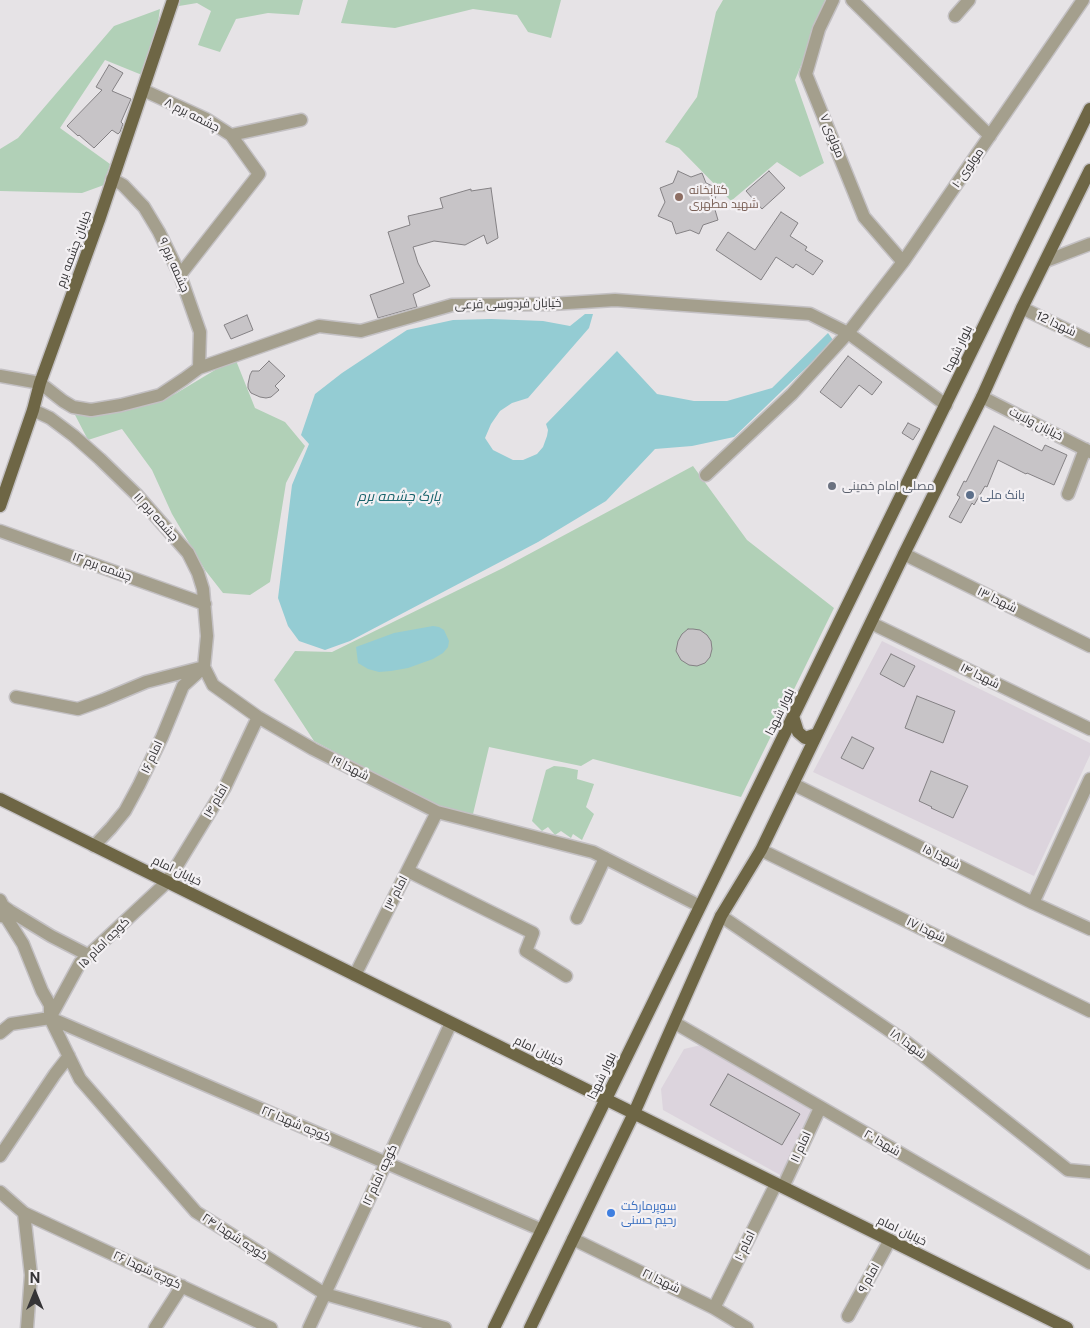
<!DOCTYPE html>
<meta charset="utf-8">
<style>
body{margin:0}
#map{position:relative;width:1090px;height:1328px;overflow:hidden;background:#e6e3e6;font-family:"Public Sans",sans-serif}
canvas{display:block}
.north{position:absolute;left:10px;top:1268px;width:50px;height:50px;-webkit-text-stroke:4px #f3f0f3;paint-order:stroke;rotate:0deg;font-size:14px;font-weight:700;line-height:20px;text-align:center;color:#353436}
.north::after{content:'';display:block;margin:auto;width:18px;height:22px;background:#353436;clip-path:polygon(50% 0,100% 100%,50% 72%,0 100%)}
</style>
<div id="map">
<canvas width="1090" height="1328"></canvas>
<div class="north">N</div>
</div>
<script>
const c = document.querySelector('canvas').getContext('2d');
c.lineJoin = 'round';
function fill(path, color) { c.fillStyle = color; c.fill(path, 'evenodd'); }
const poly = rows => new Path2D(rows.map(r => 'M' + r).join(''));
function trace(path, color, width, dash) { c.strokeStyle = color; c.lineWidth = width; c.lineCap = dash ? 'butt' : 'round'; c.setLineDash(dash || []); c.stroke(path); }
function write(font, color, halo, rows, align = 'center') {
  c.font = font + ' "Public Sans",Cairo,sans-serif'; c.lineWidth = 4.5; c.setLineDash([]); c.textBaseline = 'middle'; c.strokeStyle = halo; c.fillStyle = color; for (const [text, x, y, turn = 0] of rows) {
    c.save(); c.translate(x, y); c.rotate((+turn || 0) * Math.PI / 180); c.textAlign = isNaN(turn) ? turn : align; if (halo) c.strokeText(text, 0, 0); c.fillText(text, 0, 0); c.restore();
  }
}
fill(poly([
 [882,641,1090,743,1090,755,1034,876,813,772],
 [701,1045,815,1112,782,1176,663,1110,661,1089,684,1049]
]), '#dcd4dd');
fill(poly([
 [180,0,303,0,299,15,268,13,236,19,220,52,198,45,211,11,197,3,179,6],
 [348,0,561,0,551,38,528,32,517,15,473,9,395,28,341,23],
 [723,0,828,0,795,80,824,163,800,177,777,162,731,201,679,148,665,142,697,97,716,12],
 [160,9,157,29,142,75,105,60,60,128,110,164,104,185,82,193,0,191,0,149,18,138,114,26],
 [235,358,255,408,285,422,305,446,286,483,270,582,250,595,223,593,205,570,172,514,152,470,122,429,88,440,73,411,110,413,175,394],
 [693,466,747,540,834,608,741,797,593,759,581,766,489,747,473,814,436,806,314,741,274,680,295,651,332,652,503,568],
 [554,766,564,767,578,770,577,779,594,784,586,807,594,814,582,840,573,834,571,838,561,831,555,835,548,827,542,831,532,821,546,770]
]), '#b1d0b7');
fill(poly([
 [585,314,593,314,589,328,528,398,512,403,500,411,491,424,485,438,493,450,513,460,523,460,537,454,543,447,547,436,548,430,546,424,617,351,657,394,694,401,727,401,772,388,828,333,833,340,811,363,734,437,692,446,655,449,606,501,538,542,350,641,325,650,299,641,288,626,278,598,292,485,309,444,301,435,315,394,342,373,407,330,453,320,491,319,543,321,570,326],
 [433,626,439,627,444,630,449,641,448,647,443,653,433,659,408,668,391,671,379,672,368,669,358,663,356,647,394,633]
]), '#94ccd3');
const building = poly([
 [109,65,123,73,112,91,131,99,121,122,123,124,120,132,118,134,112,130,94,148,79,135,78,136,67,126,102,90,96,87,109,65],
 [678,171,691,177,702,173,706,183,719,189,713,203,718,220,703,225,699,234,690,230,676,234,672,222,658,216,665,202,660,188,673,183,678,171],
 [769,171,785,188,762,209,746,191,769,171],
 [491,188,498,238,487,244,484,235,465,245,434,241,413,247,418,263,430,286,413,294,417,307,378,318,370,295,404,283,388,232,410,225,408,216,443,208,440,198,471,189,471,191,491,188],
 [781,212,798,223,790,236,807,247,805,250,823,261,813,275,796,264,793,268,776,257,761,280,716,250,728,232,755,250,781,212],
 [247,315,253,330,231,339,224,325,247,315],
 [848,356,882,382,872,395,859,385,841,408,820,392,848,356],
 [269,361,285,376,275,386,279,390,271,397,266,398,260,397,251,393,248,388,248,384,250,375,252,371,259,371,269,361],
 [908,423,920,429,913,440,902,433,908,423],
 [994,426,1042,451,1045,445,1067,455,1054,485,1027,473,1026,474,998,460,987,487,985,486,974,505,972,503,961,523,949,517,960,497,957,495,964,481,966,482,994,426],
 [688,629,693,629,700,630,707,635,711,641,712,649,710,657,705,663,697,666,689,665,681,660,676,651,678,641,682,634,688,629],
 [891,654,915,666,904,687,880,674,891,654],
 [917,696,955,711,943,743,905,728,917,696],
 [852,737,874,748,863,769,841,758,852,737],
 [931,771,968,786,953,818,931,808,932,807,919,801,931,771],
 [728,1074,800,1114,782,1145,710,1105,728,1074]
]);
fill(building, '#c7c4c7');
trace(building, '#848184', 1);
const minor = poly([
 [833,0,819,29,806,74,864,217,903,262],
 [852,0,990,136],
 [955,16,969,0],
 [143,90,206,119,231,135,301,120],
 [112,179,123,185,144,207,159,232,180,275,200,332,199,368],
 [1046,261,1090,244],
 [180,275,259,174,231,135],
 [1022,308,1090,341],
 [0,376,40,383,63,401,73,407,91,410,121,405,160,395,184,379,199,368,319,326,361,331,452,305,551,304,615,300,810,314,848,333,946,405],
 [982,397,1090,452],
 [33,410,50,418,74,436,100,459,137,495,188,553,198,573,203,589,207,636,204,667,183,686,162,737,139,785,125,811,111,828,94,846],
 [706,475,792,394,848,333,903,262,1083,0],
 [1068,494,1085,449],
 [0,531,205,604],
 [904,554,1090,646],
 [871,623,1090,729],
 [16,697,78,709,103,700,146,682,204,667,213,685,258,717,313,749,437,812,593,852,700,906],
 [793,784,1033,903,1090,929],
 [761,850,1090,1011],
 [408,871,533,933,526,951,566,976],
 [0,900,3,906,10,911,51,936,88,955],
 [1033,903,1090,779],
 [0,916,6,917,23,944,42,991,50,1005,50,1018,80,1079,196,1212,325,1294,445,1328],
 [721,916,906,1042,1068,1170,1090,1172],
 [577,918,605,858],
 [355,975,437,812],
 [50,1018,542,1230],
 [675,1023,1090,1263],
 [0,1033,11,1024,50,1018,80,963,167,882,225,787,258,717],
 [0,1156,55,1074,69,1056],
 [783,1187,820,1108],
 [0,1192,24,1213,271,1328],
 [24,1213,31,1275,27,1328],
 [573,1239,714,1308,747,1328],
 [714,1308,776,1184],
 [848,1316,890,1240],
 [155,1328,182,1286],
 [309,1328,451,1023]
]);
const major = poly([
 [0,506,33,410,40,383,99,220,173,0],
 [793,716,798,732,805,738,817,734],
 [0,799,1067,1328],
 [494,1328,1090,109],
 [530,1328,634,1113,721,916,761,850,904,554,982,397,1022,308,1090,170]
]);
trace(minor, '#c3c0c3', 15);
trace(major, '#c3c0c3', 15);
trace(minor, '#a49f8d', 12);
trace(major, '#6e6645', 12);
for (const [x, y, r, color] of [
 [679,197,5,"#8d6e63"],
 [832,486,5,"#6b7280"],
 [970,495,5,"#5c6f8a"],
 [611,1213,5,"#3f7fe0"]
]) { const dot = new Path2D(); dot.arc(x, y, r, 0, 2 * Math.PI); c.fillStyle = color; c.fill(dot); trace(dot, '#f3f0f3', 2); }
write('12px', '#353436', '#f3f0f3', [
 ["چشمه برم ۸",192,115,27],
 ["مولوی ۷",832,136,68],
 ["مولوی ۱۰",968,168,-55],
 ["خیابان چشمه برم",74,249,-70],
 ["چشمه برم ۹",174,265,66],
 ["خیابان فردوسی فرعی",508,304,-1],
 ["شهدا 12",1056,324,25],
 ["بلوار شهدا",958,349,-64],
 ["خیابان ولایت",1036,424,27],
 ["چشمه برم ۱۱",156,517,48],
 ["چشمه برم ۱۲",102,567,20],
 ["شهدا ۱۳",997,600,26],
 ["شهدا ۱۴",980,676,26],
 ["بلوار شهدا",780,712,-64],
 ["امام ۱۶",152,757,-65],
 ["شهدا ۱۹",350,768,27],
 ["امام ۱۴",216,801,-60],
 ["شهدا ۱۵",941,857,27],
 ["خیابان امام",177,871,26],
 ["امام ۱۳",396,893,-63],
 ["شهدا ۱۷",926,930,26],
 ["کوچه امام ۱۵",104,943,-45],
 ["شهدا ۱۸",908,1044,36],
 ["خیابان امام",539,1051,26],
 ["بلوار شهدا",602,1076,-64],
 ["کوچه شهدا ۲۲",296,1124,23],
 ["شهدا ۲۰",882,1143,30],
 ["امام ۱۱",801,1147,-65],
 ["کوچه امام ۱۲",380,1175,-65],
 ["خیابان امام",902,1231,26],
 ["کوچه شهدا ۲۴",235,1237,33],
 ["امام ۱۰",745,1246,-64],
 ["کوچه شهدا ۲۶",147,1270,25],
 ["امام ۹",869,1278,-61],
 ["شهدا ۲۱",661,1281,26]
]);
write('12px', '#785e54', '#f3f0f3', [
 ["کتابخانه",689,190],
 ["شهید مطهری",689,204]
], 'left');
write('12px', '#5b616d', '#f3f0f3', [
 ["مصلی امام خمینی",842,486]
], 'left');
write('12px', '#4e5e75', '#f3f0f3', [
 ["بانک ملی",980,495]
], 'left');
write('12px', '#366cbe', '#f3f0f3', [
 ["سوپرمارکت",621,1206],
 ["رحیم حسنی",621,1220]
], 'left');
write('italic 14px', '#16626a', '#f3f0f3', [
 ["پارک چشمه برم",399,497]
]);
</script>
